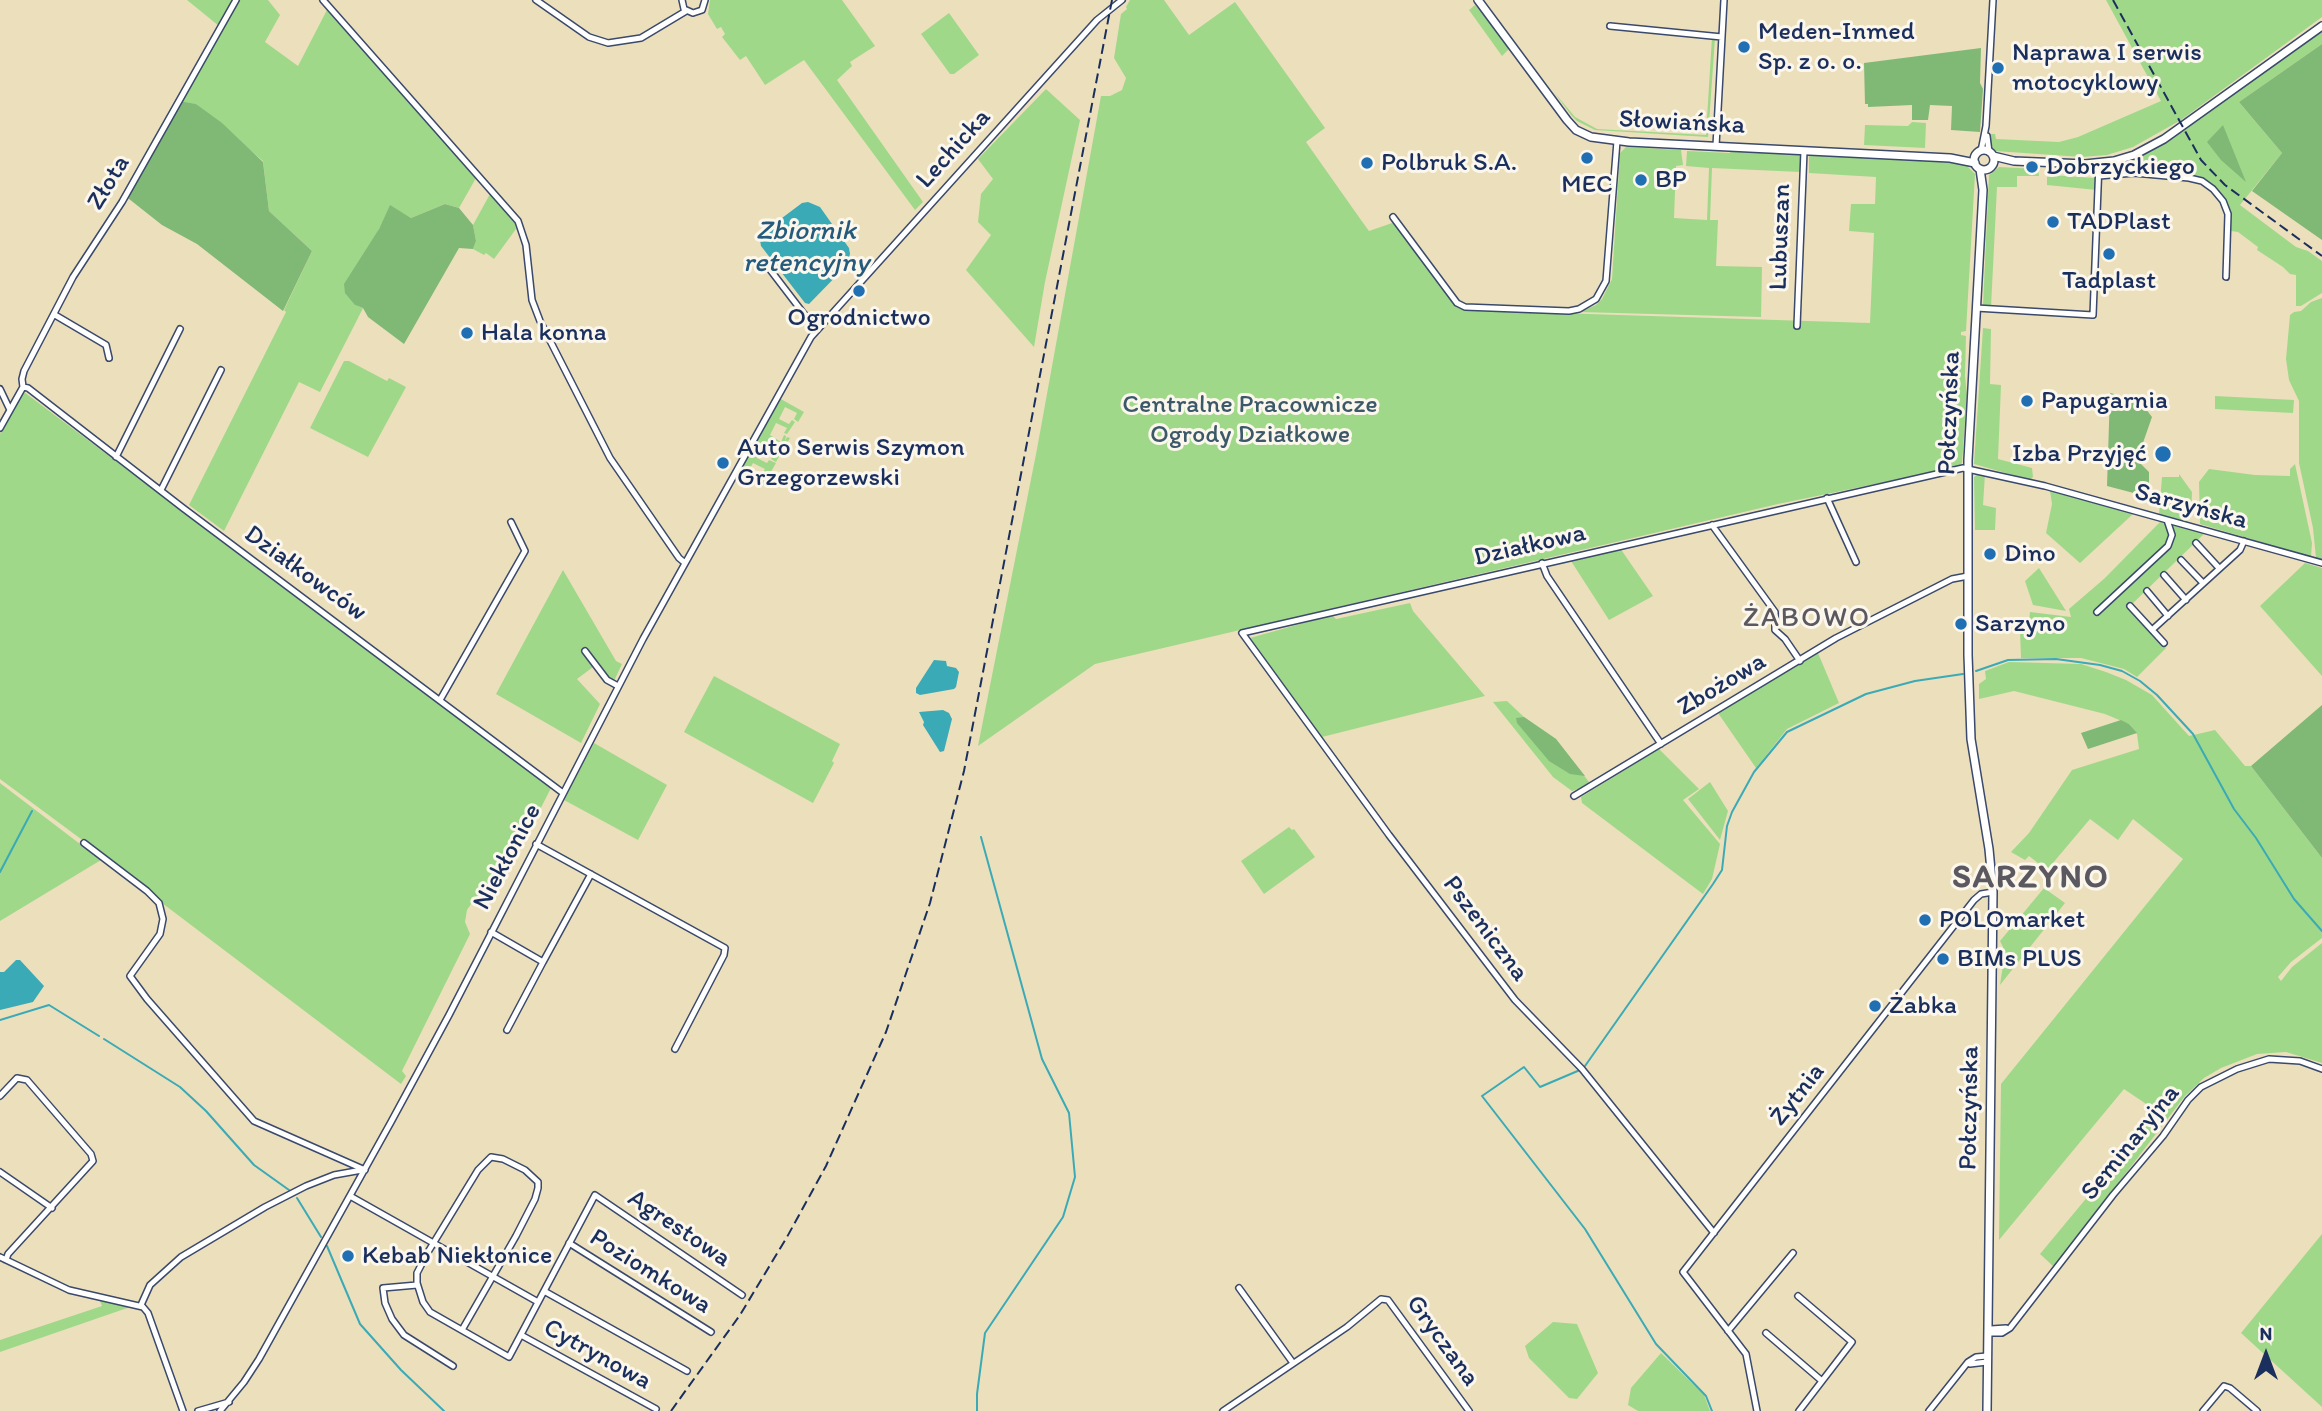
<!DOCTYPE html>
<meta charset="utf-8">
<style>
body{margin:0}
#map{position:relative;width:2322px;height:1411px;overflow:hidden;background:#ecdfbc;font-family:Itim,sans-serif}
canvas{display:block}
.north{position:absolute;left:2231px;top:1320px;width:70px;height:70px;-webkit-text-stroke:5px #fbf7ec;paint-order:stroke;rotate:0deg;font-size:19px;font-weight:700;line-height:28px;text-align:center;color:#1b2f5e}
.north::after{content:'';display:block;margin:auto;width:24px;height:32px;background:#1b2f5e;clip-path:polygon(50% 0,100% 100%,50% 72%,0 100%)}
</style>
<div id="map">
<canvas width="2322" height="1411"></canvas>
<div class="north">N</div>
</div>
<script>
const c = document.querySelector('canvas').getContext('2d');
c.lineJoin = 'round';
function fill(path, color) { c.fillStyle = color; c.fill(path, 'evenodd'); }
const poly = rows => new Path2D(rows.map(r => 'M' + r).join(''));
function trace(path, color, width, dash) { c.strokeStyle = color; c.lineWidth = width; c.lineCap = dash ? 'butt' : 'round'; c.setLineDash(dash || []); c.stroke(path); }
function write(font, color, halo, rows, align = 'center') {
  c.font = font + ' Itim,sans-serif'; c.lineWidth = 6; c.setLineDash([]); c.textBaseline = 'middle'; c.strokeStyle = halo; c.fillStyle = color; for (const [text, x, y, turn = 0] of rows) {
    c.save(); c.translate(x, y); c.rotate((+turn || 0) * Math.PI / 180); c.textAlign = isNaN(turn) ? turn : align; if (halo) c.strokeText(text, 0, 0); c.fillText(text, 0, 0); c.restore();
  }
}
fill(poly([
 [187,0,268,0,280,15,265,42,298,66,328,8,476,178,459,208,445,204,411,218,390,206,379,229,355,305,363,308,355,324,320,392,299,382,224,531,189,505,286,312,284,310,312,251,269,211,263,161,196,104,184,103,179,97,219,26],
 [710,0,842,0,875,46,850,62,852,66,837,80,923,202,915,210,804,60,765,85,746,56,740,60,722,37,725,34,721,27,717,29,708,14],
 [1130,0,1164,0,1189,35,1235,2,1325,128,1306,142,1361,220,1369,231,1395,222,1413,249,1464,310,1870,323,1874,233,1849,231,1851,204,1875,204,1876,177,1809,173,1809,154,1962,161,1975,174,1966,331,1961,332,1961,335,1966,336,1965,376,1967,395,1962,463,1958,467,1778,504,1095,664,978,746,1037,449,1101,96,1110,96,1122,90,1126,78,1114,58,1121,14,1127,9,1126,7],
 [2106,0,2322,0,2322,17,2181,120,2133,147,2107,155,2082,157,1995,151,1991,144,1991,134,1995,134,1996,139,2059,142,2078,137,2161,101],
 [1475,5,1510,48,1502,56,1469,10],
 [949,13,979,55,954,74,950,74,921,34],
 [2322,29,2322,44,2239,102,2282,153,2240,205,2296,247,2308,251,2322,261,2322,293,2301,306,2296,306,2296,275,2290,274,2283,267,2257,250,2258,247,2238,232,2231,231,2228,206,2218,189,2211,184,2203,179,2186,175,2129,171,2105,174,2103,171,2109,165,2134,158,2166,141],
 [1712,37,1715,38,1708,137,1595,130,1577,121,1571,115,1554,92,1575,117,1597,129,1706,135],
 [1046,89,1080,120,1045,282,1034,347,966,270,991,235,978,222,981,194,993,179,978,159],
 [1912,122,1926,123,1925,148,1864,145,1865,125,1908,126],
 [1626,147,1681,150,1683,165,1676,166,1674,218,1707,220,1709,168,1686,166,1687,151,1730,153,1731,149,1802,154,1801,172,1712,168,1710,220,1718,220,1716,266,1762,267,1761,317,1580,312,1596,305,1602,299,1612,279,1620,153],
 [1999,167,2038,169,2039,176,2017,176,2017,187,1997,187,1991,307,1983,306,1989,175],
 [2049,175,2095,178,2097,190,2047,185,2047,177],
 [490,194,515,223,516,229,494,259,486,253,484,255,473,249,476,241,473,225],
 [2322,298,2322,560,2316,558,2313,528,2299,463,2299,401,2289,380,2286,359,2290,315,2294,312,2301,311,2311,302],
 [1983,328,1991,329,1990,384,2001,385,1998,459,2032,468,2033,477,2030,480,1974,464],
 [344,361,349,361,387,381,389,378,406,387,368,457,310,428],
 [24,392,551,788,522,845,492,896,471,904,467,910,465,922,470,934,402,1071,406,1076,401,1084,162,903,147,888,0,779,0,434],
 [2215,396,2294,400,2293,413,2215,409],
 [779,398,804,412,798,422,794,419,797,413,785,407,779,419,789,424,792,420,795,422,787,434,784,433,787,428,776,423,770,435,781,442,784,435,786,436,785,441,787,437,790,438,785,447,770,438,766,445,778,452,775,457,779,452,781,453,776,462,771,459,775,453,763,447,757,458,767,463,769,460,776,463,768,477,762,474,765,469,753,463,747,474,757,480,761,476,767,479,762,487,760,486,763,480,759,485,738,474],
 [2295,464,2312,543,2311,557,2200,524,2199,482,2209,469,2255,475,2290,476,2290,469],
 [1979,473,1985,474,1983,505,1996,508,1995,530,1975,530,1974,477],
 [2179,474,2192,492,2191,518,2186,521,2159,515,2162,477,2179,477],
 [2050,491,2133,514,2080,563,2046,533,2052,504],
 [2160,522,2205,533,2129,607,2166,648,2137,677,2124,669,2081,658,2021,658,2020,631,2028,631,2030,612,2071,617,2069,609,2105,578],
 [1620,548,1653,596,1609,620,1571,561],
 [2305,563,2322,568,2322,676,2260,606],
 [2039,568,2066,611,2033,605,2025,581],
 [563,570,616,661,622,664,614,681,588,659,593,667,577,679,600,704,581,743,496,694],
 [1410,603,1413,611,1485,696,1322,737,1250,638,1332,615,1336,619],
 [1818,653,1839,703,1787,729,1756,768,1718,713],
 [2009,662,2081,664,2106,672,2126,680,2152,695,2189,736,2215,730,2245,766,2251,766,2322,858,2322,938,2291,962,2278,977,2281,981,2292,967,2322,943,2322,1063,2286,1052,2257,1054,2221,1068,2204,1078,2185,1096,2054,1267,2040,1254,2158,1112,2124,1089,1999,1240,2001,1084,2183,859,2133,819,2118,840,2090,819,2047,870,2029,856,2025,860,2011,852,2029,833,2072,770,2139,749,2137,734,2129,724,2105,714,2014,691,1979,699,1979,684,1986,679,1985,671],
 [714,676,840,744,832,761,834,763,813,803,684,732],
 [1507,701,1524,717,1556,739,1589,782,1587,786,1572,791,1553,777,1493,702],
 [594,743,667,785,638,840,564,800],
 [1659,749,1699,789,1683,800,1720,844,1712,879,1703,894,1582,803,1581,797],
 [1710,782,1728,811,1720,840,1688,799],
 [0,783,101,860,0,921],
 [1289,827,1292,830,1294,829,1315,857,1264,894,1241,861],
 [2044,888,2065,903,2000,985,2003,965,2003,947,2000,941],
 [2322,1234,2322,1407,2241,1333],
 [100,1301,133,1306,0,1352,0,1340,102,1306],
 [1553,1322,1577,1324,1598,1373,1577,1399,1569,1398,1529,1358,1525,1346],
 [1661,1353,1704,1395,1710,1411,1638,1411,1628,1405,1631,1388]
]), '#a0d88a');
fill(poly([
 [2322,44,2322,240,2252,191,2282,153,2239,102],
 [1981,48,1980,83,1983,89,1980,132,1951,130,1952,106,1930,105,1928,120,1912,120,1912,105,1868,107,1868,104,1865,104,1864,63],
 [179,97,184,102,196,104,222,123,263,162,269,211,312,251,283,311,197,244,162,225,124,195],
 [2223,125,2246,182,2221,160,2207,142],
 [445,204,459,208,473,225,476,241,473,249,459,248,404,344,368,317,363,308,355,305,345,293,344,284,379,229,390,205,411,218],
 [2110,393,2139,400,2152,417,2138,457,2140,463,2149,472,2149,497,2107,486],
 [2322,705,2322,858,2251,766],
 [1524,717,1556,739,1585,776,1570,774,1549,761,1517,723,1516,718],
 [2121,720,2129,724,2137,733,2088,749,2081,733]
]), '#80b876');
fill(poly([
 [808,202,820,207,849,248,850,254,847,265,809,304,805,303,761,246,760,240,762,233,802,203],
 [934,660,946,661,947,666,956,668,959,672,956,687,954,689,920,695,916,693,916,688],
 [943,710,949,713,952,719,944,751,940,752,923,725,924,722,919,712],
 [16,960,20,960,44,986,33,1002,0,1010,0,972,4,972]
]), '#3aaab6');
trace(poly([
 [1976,671,2008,660,2056,659,2100,665,2122,671,2140,681,2157,695,2193,734,2234,809,2256,838,2294,899,2322,931],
 [0,872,32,811],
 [0,1020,49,1005,99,1036],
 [104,1039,180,1087,206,1111,254,1165,289,1190],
 [1585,1066,1713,884,1722,870,1727,826,1732,812,1754,772,1787,732,1866,694,1915,681,1963,674],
 [1580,1070,1540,1087,1524,1067,1482,1096,1585,1229,1656,1344,1706,1396,1712,1411],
 [297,1198,321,1237],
 [327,1246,360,1324,401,1370,444,1411],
 [977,1411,977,1394,985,1333,1063,1217,1075,1177,1069,1113,1042,1059,981,837]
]), '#3aaab6', 2);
const minor = poly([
 [323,0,518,221,526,245,532,300,540,321,610,458,679,558,685,563],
 [536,0,589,37,608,43,641,38,686,11],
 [682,0,684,9,693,13,702,10,705,0],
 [1610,26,1722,37],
 [1987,136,1989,152],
 [1716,146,1724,0],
 [1981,151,1986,126,1993,0],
 [2099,176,2134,173,2189,178,2202,181,2213,189,2223,201,2228,214,2226,277],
 [1393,217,1457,303,1465,307,1569,311,1579,309,1596,299,1606,281,1617,141],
 [765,263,804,314,818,327],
 [1976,308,2093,315,2099,163],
 [55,315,106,345,109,358],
 [1797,326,1804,151],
 [23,387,28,388,183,508,563,793],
 [23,387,22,379,24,371,73,277,122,202,236,0],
 [0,389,10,410],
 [0,428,23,387],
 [116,457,180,329],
 [161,490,221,370],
 [1827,498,1856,562],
 [1712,525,1775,612,1775,630,1785,639,1800,661],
 [2196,543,2219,568],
 [2181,560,2203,583],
 [1542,563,1547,576,1661,744],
 [2164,575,2186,600],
 [2147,591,2168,616],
 [2130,606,2164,643],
 [2097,612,2168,546,2172,535,2167,520],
 [2152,630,2240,550,2244,541],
 [585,651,607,680,618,686],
 [440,700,525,551,511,522],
 [1574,796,1836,638,1952,579,1968,576],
 [84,843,147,891,159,903,163,919,160,934,130,976,147,999,254,1121,365,1170],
 [536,844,725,948,724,955,675,1049],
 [491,932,543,962,507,1030],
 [543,962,591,874],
 [0,1096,17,1078,27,1080,91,1154,93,1161,8,1254,6,1260],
 [0,1172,52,1208],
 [350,1196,538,1302],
 [1714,1233,1582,1069,1515,1000,1389,835,1242,633,1963,468,2045,486,2322,563],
 [569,1243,711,1332],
 [0,1257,69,1290,143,1307,148,1313,183,1411],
 [417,1285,383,1288,385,1303,392,1319,404,1335,453,1366],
 [1239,1288,1293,1363],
 [544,1291,687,1371],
 [1798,1296,1852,1342,1799,1411],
 [141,1305,150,1285,181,1257,265,1207,306,1186,334,1175,362,1170],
 [1991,1329,2006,1328],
 [462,1330,516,1236,535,1199,538,1188,538,1182,525,1170,503,1159,491,1157,478,1170,428,1252,417,1273,417,1283,423,1302,430,1312,509,1357,595,1195,742,1295],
 [1728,1331,1793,1253],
 [1766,1333,1822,1381],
 [1991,1333,2002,1333,2010,1328,2113,1195,2163,1136,2188,1100,2201,1087,2237,1069,2269,1059,2300,1061,2322,1069],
 [521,1335,656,1409],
 [1970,1364,1987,1362],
 [198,1411,229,1402],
 [220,1411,244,1382,259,1359,391,1122,449,1015,643,639,811,337,1097,20,1122,0],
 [1223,1411,1347,1327,1381,1299,1388,1300,1469,1411],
 [1757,1411,1746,1354,1683,1272,1974,900,1981,894,1993,892],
 [1929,1411,1968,1362,1976,1357,1987,1356],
 [2203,1411,2224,1386,2230,1388,2257,1411]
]);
const major = poly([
 [1478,0,1567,120,1576,130,1591,137,1629,142,1950,158,1975,163],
 '1974 160a10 10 0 1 1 20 0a10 10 0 1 1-20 0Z',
 [1993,156,2014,161,2085,164,2114,161,2134,155,2164,139,2322,26],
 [1980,169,1983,190,1968,460,1968,655,1971,739,1989,849,1993,892,1987,1411]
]);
trace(minor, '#3a496c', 8);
trace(major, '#3a496c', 10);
trace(minor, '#fff', 5);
trace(major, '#fff', 7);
trace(poly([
 [2113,0,2201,160,2225,185,2322,256],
 [671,1411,740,1315,787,1237,826,1166,886,1032,930,903,964,771,1112,0]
]), '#1b2f5e', 2, [10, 5]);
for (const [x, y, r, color] of [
 [1744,47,7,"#1f6fb2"],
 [1998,68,7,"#1f6fb2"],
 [1587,158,7,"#1f6fb2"],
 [1367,163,7,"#1f6fb2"],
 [2032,167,7,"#1f6fb2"],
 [1641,180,7,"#1f6fb2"],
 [2053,222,7,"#1f6fb2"],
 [2109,254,7,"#1f6fb2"],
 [859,291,7,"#1f6fb2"],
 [467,333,7,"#1f6fb2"],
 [2027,401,7,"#1f6fb2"],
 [2163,454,9,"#1f6fb2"],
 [723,463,7,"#1f6fb2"],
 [1990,554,7,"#1f6fb2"],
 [1961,624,7,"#1f6fb2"],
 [1925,920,7,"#1f6fb2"],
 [1943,959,7,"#1f6fb2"],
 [1875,1006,7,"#1f6fb2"],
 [348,1256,7,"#1f6fb2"]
]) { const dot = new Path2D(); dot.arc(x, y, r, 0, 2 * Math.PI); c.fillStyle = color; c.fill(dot); trace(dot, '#fbf7ec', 2.5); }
write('26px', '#1b2f5e', '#fbf7ec', [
 ["Meden-Inmed",1758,32],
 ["Sp. z o. o.",1758,62],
 ["Naprawa I serwis",2012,53],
 ["motocyklowy",2012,83],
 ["Polbruk S.A.",1381,163],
 ["Dobrzyckiego",2046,167],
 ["BP",1655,180],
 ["MEC",1587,185,"center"],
 ["TADPlast",2067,222],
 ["Tadplast",2109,281,"center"],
 ["Ogrodnictwo",859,318,"center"],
 ["Hala konna",481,333],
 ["Papugarnia",2041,401],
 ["Auto Serwis Szymon",737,448],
 ["Grzegorzewski",737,478],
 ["Izba Przyjęć",2147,454,"right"],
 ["Dino",2004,554],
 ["Sarzyno",1975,624],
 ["POLOmarket",1939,920],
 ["BIMs PLUS",1957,959],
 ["Żabka",1889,1006],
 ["Kebab Niekłonice",362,1256]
], 'left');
write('26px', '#1b2f5e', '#fbf7ec', [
 ["Słowiańska",1682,123,3],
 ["Lechicka",954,149,-48],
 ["Złota",109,183,-59],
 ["Lubuszan",1781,237,-88],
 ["Połczyńska",1950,413,-88],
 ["Sarzyńska",2191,507,15],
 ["Działkowa",1530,546,-13],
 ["Działkowców",305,574,36],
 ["Zbożowa",1722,685,-31],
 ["Niekłonice",508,857,-62],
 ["Pszeniczna",1485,929,53],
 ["Żytnia",1798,1095,-52],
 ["Połczyńska",1970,1108,-89],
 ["Seminaryjna",2131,1143,-51],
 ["Agrestowa",679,1229,34],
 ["Poziomkowa",650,1272,32],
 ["Gryczana",1442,1341,54],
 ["Cytrynowa",597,1355,29]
]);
write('26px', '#3c5969', '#fbf7ec', [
 ["Centralne Pracownicze",1250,405],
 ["Ogrody Działkowe",1250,435]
]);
write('italic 28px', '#265a7d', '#fbf7ec', [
 ["Zbiornik",806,232],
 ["retencyjny",806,264]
]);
c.letterSpacing = '2px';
write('28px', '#5b5860', '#fbf7ec', [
 ["ŻABOWO",1807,619]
]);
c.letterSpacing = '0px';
c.letterSpacing = '2px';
write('bold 33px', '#5b5860', '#fbf7ec', [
 ["SARZYNO",2031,879]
]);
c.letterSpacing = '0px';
</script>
